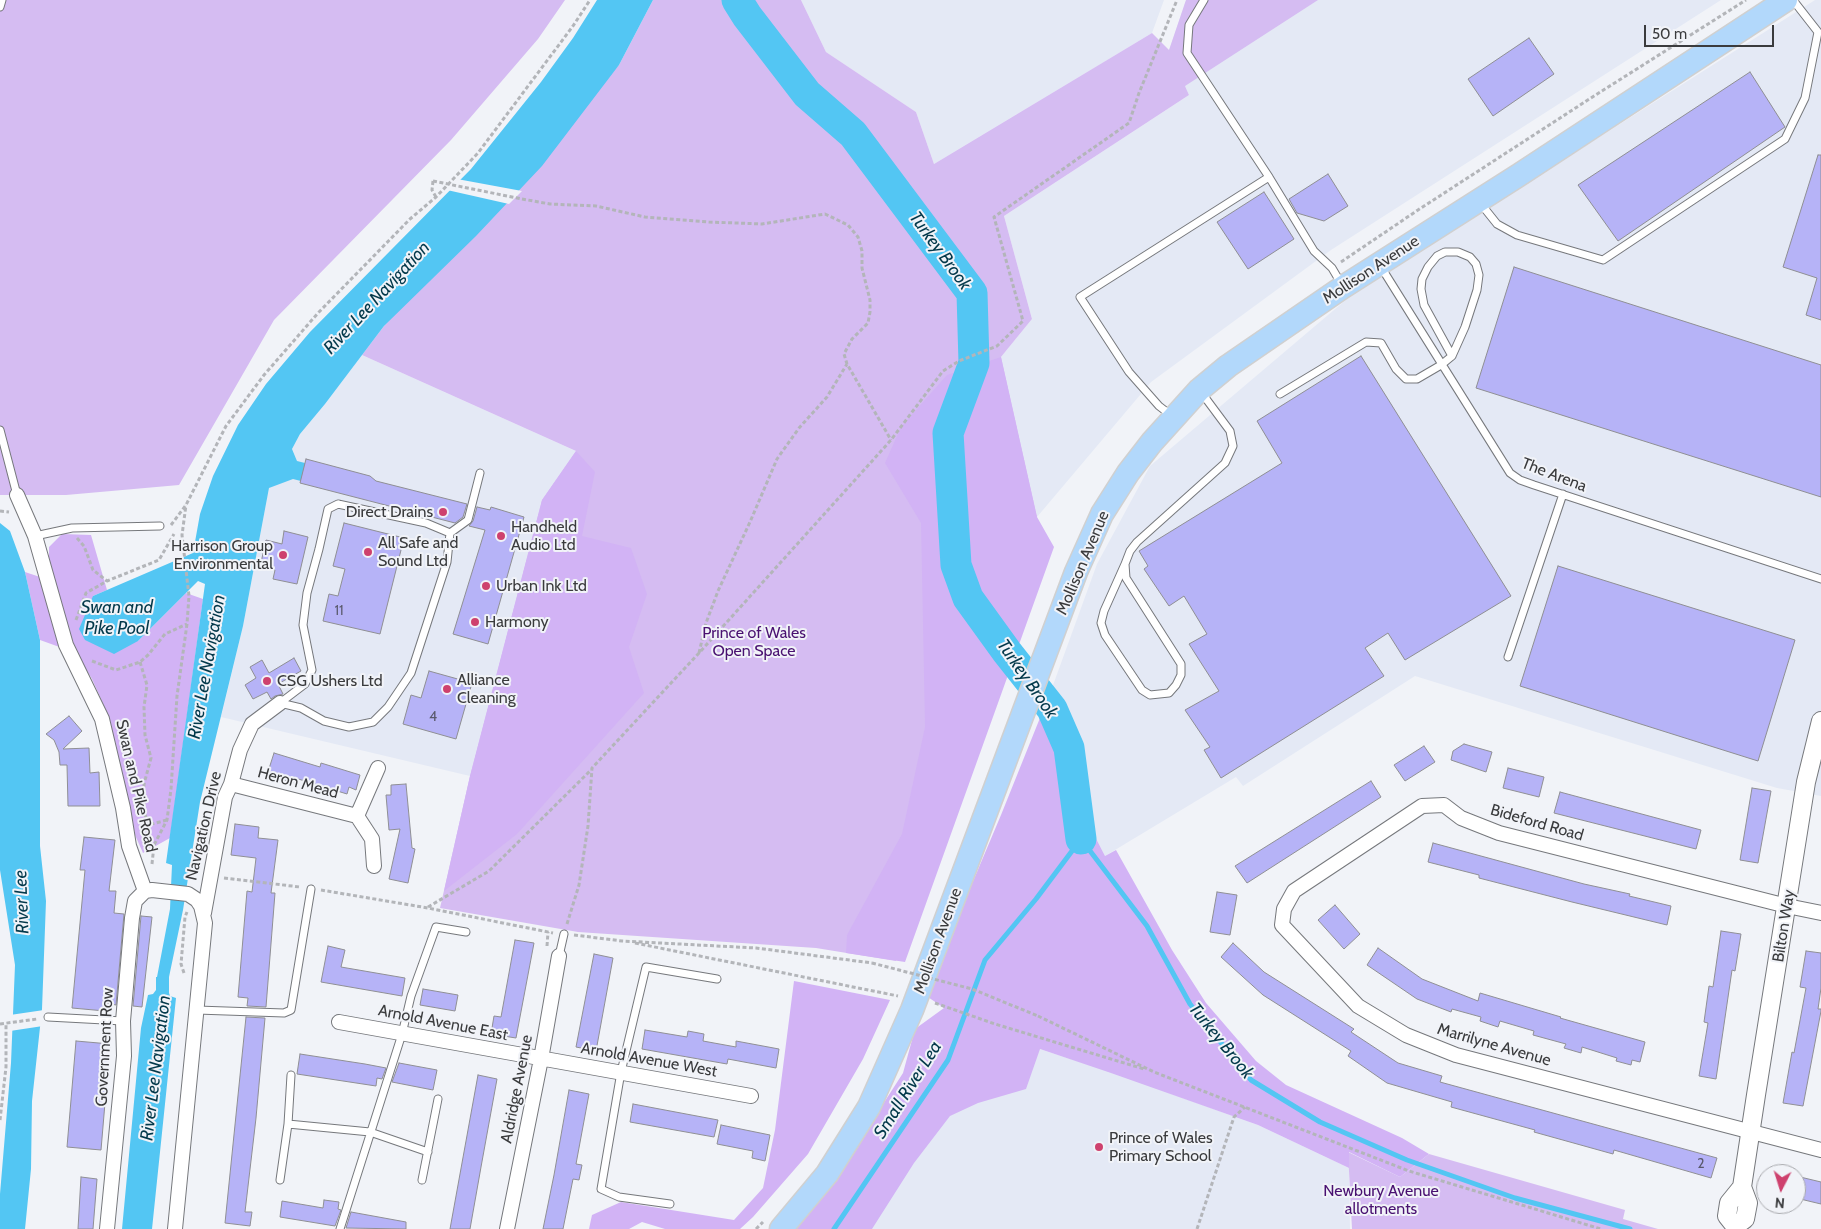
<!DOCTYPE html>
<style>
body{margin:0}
#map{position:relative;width:1821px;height:1229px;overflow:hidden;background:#f1f3f8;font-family:Cabin,sans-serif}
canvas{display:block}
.north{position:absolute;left:1756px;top:1164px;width:50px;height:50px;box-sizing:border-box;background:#f1f3f8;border:1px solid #a8a9ad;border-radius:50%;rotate:185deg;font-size:14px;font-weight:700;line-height:20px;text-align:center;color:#3a3b3d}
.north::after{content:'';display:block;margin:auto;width:18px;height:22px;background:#ce416e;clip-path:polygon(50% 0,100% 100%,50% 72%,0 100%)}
.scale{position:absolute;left:1644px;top:25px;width:130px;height:22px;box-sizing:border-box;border:2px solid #3a3b3d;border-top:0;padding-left:6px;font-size:15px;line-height:18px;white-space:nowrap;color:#3a3b3d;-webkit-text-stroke:4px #f1f3f8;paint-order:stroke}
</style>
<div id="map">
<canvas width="1821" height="1229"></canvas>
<div class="north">N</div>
<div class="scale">50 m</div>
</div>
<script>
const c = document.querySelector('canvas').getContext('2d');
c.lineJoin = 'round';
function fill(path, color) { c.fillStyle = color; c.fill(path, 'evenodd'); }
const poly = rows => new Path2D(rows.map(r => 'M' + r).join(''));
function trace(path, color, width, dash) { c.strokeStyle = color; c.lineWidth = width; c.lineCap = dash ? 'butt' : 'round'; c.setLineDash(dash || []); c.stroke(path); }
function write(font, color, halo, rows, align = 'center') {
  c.font = font + ' Cabin,sans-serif'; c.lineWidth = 4; c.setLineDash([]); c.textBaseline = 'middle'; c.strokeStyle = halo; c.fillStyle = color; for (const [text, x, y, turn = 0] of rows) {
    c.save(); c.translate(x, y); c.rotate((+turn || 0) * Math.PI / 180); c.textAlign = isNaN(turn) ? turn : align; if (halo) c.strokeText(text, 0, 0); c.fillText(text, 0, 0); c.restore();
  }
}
fill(poly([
 [801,0,1164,0,1152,33,934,164,916,112,826,52],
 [1186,0,1721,0,1331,250,1151,382,1037,517,1001,357,1032,319,1004,216,1189,95,1169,51],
 [1815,0,1821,0,1821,796,1777,788,1415,676,1243,786,1236,777,1105,856,1087,821,1076,747,1052,688,1097,564,1150,466,1354,293],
 [362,355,576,451,542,500,470,776,221,717,243,626,269,488,297,461,292,449,300,434,325,404],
 [971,1027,1111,1072,1258,1125,1349,1168,1350,1229,842,1229]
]), '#e4e9f5');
fill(poly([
 [0,0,565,0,538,39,451,140,274,320,179,485,66,495,0,495],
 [653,0,801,0,826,52,916,112,934,164,1152,33,1169,50,1186,0,1318,0,1185,86,1189,95,1004,216,1032,319,1001,357,1037,517,896,961,816,948,578,932,440,908,470,776,542,500,576,451,362,355,384,326,619,65],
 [1348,1152,1400,1177,1429,1154,1625,1210,1623,1219,1658,1229,1352,1229]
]), '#d5bcf2');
fill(poly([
 [1001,357,1037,517,1054,547,905,962,846,953,847,935,902,834,925,727,921,523,885,463,901,427,947,375],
 [576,451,595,472,582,536,631,548,647,594,629,647,644,693,517,834,444,891,470,776,542,500],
 [62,534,91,535,107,590,93,596,138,641,186,593,203,599,170,838,143,853,135,835,116,745,105,708,92,679,76,653,40,640,25,572,49,580,49,547],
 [1052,688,1066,711,1076,747,1087,821,1105,856,1116,850,1172,950,1206,1003,1256,1061,1286,1085,1402,1138,1429,1154,1400,1177,1349,1152,1349,1168,1258,1125,1111,1073,1040,1049,1026,1089,978,1103,950,1116,914,1163,872,1229,791,1229,847,1160,903,1073,915,1029,944,1008,925,995,1001,815],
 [794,981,890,1000,863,1059,808,1154,753,1217,740,1229,665,1229,642,1222,629,1229,589,1229,592,1215,621,1202,734,1220,763,1188,775,1130]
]), '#d2b3f5');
fill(poly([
 [597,0,653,0,619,65,542,166,476,236,384,326,325,404,300,434,292,449,297,461,369,479,364,497,293,479,269,488,243,626,200,802,183,910,169,977,169,993,170,996,176,998,152,1229,122,1229,141,1028,148,995,153,994,156,990,156,977,157,977,170,909,172,865,166,863,205,584,198,581,138,641,114,654,85,640,79,629,93,596,193,553,200,514,213,476,238,425,266,384,310,332,471,169,541,82,573,38],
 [0,523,10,531,25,572,40,640,40,846,46,901,42,1009,32,1101,31,1169,25,1229,0,1229,0,1194,11,1063,15,965,0,870]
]), '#53c6f3');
fill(poly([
 [457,179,522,191,509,204,447,190],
 [44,1010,43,1026,10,1031,10,1015]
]), '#f1f3f8');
trace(poly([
 [834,1229,948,1060,985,960,1036,899,1081,839,1147,926,1190,1004,1251,1080,1320,1122,1407,1160,1515,1198,1630,1229]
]), '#53c6f3', 5);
trace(poly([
 [737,0,747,16,807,94,853,134,972,293,974,363,948,433,956,565,968,598,1007,652,1052,709,1069,748,1081,839]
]), '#53c6f3', 31);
const building = poly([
 [1529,38,1554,74,1493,116,1468,79,1529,38],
 [1750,72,1785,127,1618,241,1578,185,1750,72],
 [1818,155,1821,155,1821,320,1806,315,1817,278,1783,267,1818,155],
 [1328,174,1348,206,1324,221,1297,213,1289,199,1328,174],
 [1264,192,1294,239,1248,269,1217,222,1264,192],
 [1514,267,1821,365,1821,497,1476,388,1514,267],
 [1361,356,1511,596,1405,660,1388,633,1365,648,1384,676,1221,778,1204,750,1210,747,1185,710,1219,691,1189,644,1207,634,1184,596,1169,606,1144,569,1148,566,1139,551,1282,463,1257,421,1361,356],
 [306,459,370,476,376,481,467,504,463,517,455,523,300,483,306,459],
 [477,507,490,510,491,507,524,517,488,644,453,634,485,530,469,526,473,521,477,507],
 [344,523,404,538,380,634,323,621,329,594,338,596,345,569,333,566,344,523],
 [284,531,308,537,297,584,273,579,275,570,260,567,266,540,282,544,284,531],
 [1558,566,1795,640,1758,761,1520,686,1558,566],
 [294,658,301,671,278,684,283,694,275,696,271,699,267,692,253,699,245,685,256,678,250,667,262,660,269,673,294,658],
 [429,671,472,683,456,739,403,724,411,695,421,698,429,671],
 [69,716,82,731,63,749,89,748,90,773,99,772,100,806,68,806,67,765,60,765,59,752,54,740,46,734,69,716],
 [1464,744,1492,752,1486,772,1451,760,1453,751,1464,744],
 [1424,746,1435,762,1405,781,1394,765,1424,746],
 [274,753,320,767,321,763,360,775,356,790,349,787,347,794,295,778,294,783,267,775,274,753],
 [1508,768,1544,777,1539,797,1503,788,1508,768],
 [1371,781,1381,797,1247,883,1235,866,1371,781],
 [406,784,412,848,415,849,408,883,389,879,400,829,389,830,386,795,391,795,391,785,406,784],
 [1752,788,1771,791,1758,863,1740,860,1752,788],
 [1560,792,1701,830,1696,849,1554,813,1560,792],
 [235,824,259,827,258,838,278,840,271,893,275,893,266,1007,247,1006,248,998,238,997,247,891,252,892,256,858,231,855,235,824],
 [84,837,115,840,109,891,116,891,114,913,124,914,116,1005,106,1003,105,1011,72,1008,85,870,80,870,84,837],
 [1433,843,1584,884,1630,894,1629,896,1671,906,1667,925,1572,902,1479,878,1479,875,1428,862,1433,843],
 [1217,892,1237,895,1230,935,1210,932,1217,892],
 [1335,905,1360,934,1344,949,1318,920,1335,905],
 [141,916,152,917,142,1007,133,1006,141,916],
 [1721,931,1741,934,1735,971,1732,970,1716,1079,1699,1076,1708,1023,1704,1022,1709,986,1713,987,1721,931],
 [515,940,534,943,516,1038,491,1034,494,1016,501,1017,515,940],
 [1233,943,1264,972,1354,1029,1351,1032,1398,1063,1442,1076,1440,1082,1717,1158,1711,1178,1614,1150,1613,1154,1534,1132,1535,1130,1451,1107,1452,1102,1387,1083,1348,1056,1351,1051,1263,995,1221,957,1233,943],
 [328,946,345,950,341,967,405,978,402,996,321,982,328,946],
 [1378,948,1422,979,1478,1001,1480,993,1561,1017,1560,1018,1645,1042,1640,1062,1632,1060,1631,1065,1616,1061,1617,1058,1582,1047,1581,1053,1564,1048,1566,1044,1533,1035,1534,1031,1500,1021,1498,1027,1480,1021,1481,1017,1452,1009,1451,1012,1417,999,1367,965,1378,948],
 [1806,951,1821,953,1821,988,1818,1009,1821,1009,1821,1011,1803,1106,1783,1103,1792,1052,1794,1053,1806,988,1800,987,1806,951],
 [594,954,613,958,596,1051,576,1047,594,954],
 [423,989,458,995,455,1011,420,1005,423,989],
 [246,1017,265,1018,256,1118,245,1212,252,1212,250,1226,225,1223,246,1017],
 [645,1030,687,1037,688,1031,704,1034,703,1041,736,1047,736,1041,779,1049,776,1068,728,1059,727,1064,642,1049,645,1030],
 [76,1041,110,1044,101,1150,67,1147,76,1041],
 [300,1054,365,1064,386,1068,382,1079,377,1078,376,1086,297,1074,300,1054],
 [399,1063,437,1070,433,1090,392,1082,399,1063],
 [478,1075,497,1079,481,1167,470,1229,450,1229,478,1075],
 [569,1090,589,1094,576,1164,582,1165,579,1180,573,1179,563,1229,543,1229,554,1175,569,1090],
 [633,1104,718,1120,714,1137,630,1122,633,1104],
 [721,1125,770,1135,765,1161,752,1158,753,1151,717,1144,721,1125],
 [1796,1176,1821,1182,1821,1204,1796,1198,1796,1176],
 [81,1177,97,1179,93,1229,78,1229,81,1177],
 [324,1200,339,1202,338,1209,341,1210,335,1226,280,1217,282,1201,323,1208,324,1200],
 [351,1212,406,1222,406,1229,346,1228,351,1212]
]);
fill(building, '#b6b3f7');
trace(building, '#8f8f94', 1);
const service = poly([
 [1204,0,1189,25,1187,53,1269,177,1314,251,1332,268,1342,285],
 [0,7,2,0],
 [1481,204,1497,224,1517,235,1603,260,1785,139,1805,98,1818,32,1793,0],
 [1381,267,1510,473,1520,480,1534,485,1821,579],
 [1280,394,1366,342,1381,343,1396,369,1406,379,1417,379,1441,365,1452,356,1424,305,1421,289,1422,279,1428,267,1437,256,1445,252,1458,252,1470,257,1476,264,1479,275,1477,290,1465,327,1452,356],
 [1172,416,1159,406,1129,372,1080,297,1269,177],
 [0,430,17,495],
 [338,504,426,523,450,533,447,562,411,673,388,707,373,722,349,727,324,721,301,708,280,703,305,684,312,670,303,625,307,593,319,549,328,509,338,504],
 [450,533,468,520,480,473],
 [35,536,72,528,160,526],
 [1125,564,1104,611,1101,623,1105,635,1142,690,1150,695,1169,693,1176,685,1181,675,1181,664,1126,578,1125,564,1130,551,1137,542,1225,463,1233,446,1230,431,1201,392],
 [1508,657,1563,494],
 [559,956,564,934],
 [197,1010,284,1013,291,1010,311,889],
 [48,1017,123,1021],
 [288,1124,370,1132,428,1152],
 [280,1180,288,1124,291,1075],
 [422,1180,438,1099],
 [670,1204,619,1197,601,1189,621,1072,646,967,717,979],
 [340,1229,402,1034,411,996,436,927,466,932]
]);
const minor = poly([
 [17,495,35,536,66,645,102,719,123,808,129,846,145,891],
 [231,784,357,816],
 [374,866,372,839,357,816,378,768],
 [204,913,225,797,231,784,240,750,252,724,280,703],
 [1821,913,1787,906,1499,833,1461,818,1444,805,1422,806,1294,891,1284,909,1282,925,1358,1006,1406,1035,1456,1055,1821,1150],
 [339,1022,751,1096],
 [107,1229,124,1056,123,1021,132,918,135,901,145,891,152,890,188,894,197,900,201,906,205,923,175,1229],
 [507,1229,541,1059,559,956]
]);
const tertiary = poly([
 [1735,1226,1745,1219,1748,1203,1742,1187,1756,1095,1806,782,1821,721],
 [1735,1229,1735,1226,1727,1216,1729,1203,1742,1187]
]);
const primary = poly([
 [781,1229,827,1174,869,1107,912,1010,1076,572,1102,514,1128,473,1152,442,1199,390,1228,366,1343,287,1519,175,1786,0]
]);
trace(service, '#76787c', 9);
trace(minor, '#76787c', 16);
trace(tertiary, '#76787c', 20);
trace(primary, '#d0d0d0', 25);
trace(poly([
 [433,181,432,190,436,197],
 [522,199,550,204,596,206,645,217,709,222,762,224,825,214,848,225,858,237,862,251,862,268,870,300,870,312,868,323,852,339,844,354,847,364,891,440],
 [1341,262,1418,210,1594,96,1746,0],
 [0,511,9,512],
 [171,525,186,505,226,426,264,375,318,313,410,219,436,197,478,153,573,26,590,0],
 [77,538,84,546,93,570,107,581],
 [76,620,86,593,107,581,159,560,174,534],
 [699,653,706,623,718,591,750,522,777,459,799,428,827,397,847,364],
 [92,661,116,670,140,662,148,655,165,634,187,624],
 [140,662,147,685,144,707,145,735,151,758,144,784,144,810,148,825,167,820],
 [152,864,154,845,167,820,171,789,177,696,187,624,189,596,182,535,186,505],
 [224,878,300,887],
 [321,890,428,908,553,933],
 [428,907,489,871,592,769],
 [567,924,579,885,588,826,592,768,699,653,891,440,943,371,959,361,997,346,1023,321,994,217,1129,123,1139,93,1177,0],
 [574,935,622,941,756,948,872,963],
 [635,943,898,996],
 [547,946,548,932],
 [184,973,181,964,185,917,187,912],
 [935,1003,995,1024,1144,1069],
 [1038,1016,1154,1072,1409,1171,1601,1229],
 [0,1024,37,1019],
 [0,1120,6,1067,6,1023],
 [756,1229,763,1222],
 [1197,1229,1234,1117,1245,1107]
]), '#b3b5b9', 3, [4, 2.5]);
trace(service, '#fff', 7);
trace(minor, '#fff', 14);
trace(tertiary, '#fff', 18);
trace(primary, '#b2d8fb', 22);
trace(poly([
 [433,181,522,199],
 [872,963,972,989,1038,1016]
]), '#b3b5b9', 3, [4, 2.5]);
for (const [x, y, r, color] of [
 [443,512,5,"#ce416e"],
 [501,536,5,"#ce416e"],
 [368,552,5,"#ce416e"],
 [283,555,5,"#ce416e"],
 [486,586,5,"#ce416e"],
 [475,622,5,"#ce416e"],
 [267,681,5,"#ce416e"],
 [447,689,5,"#ce416e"],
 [1099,1147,5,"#ce416e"]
]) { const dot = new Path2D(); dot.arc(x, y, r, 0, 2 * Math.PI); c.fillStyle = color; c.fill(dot); trace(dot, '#f1f3f8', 2); }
write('14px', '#59596c', null, [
 ["11",339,611],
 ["4",433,717],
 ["2",1701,1164]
]);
write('16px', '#3a3b3d', '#f1f3f8', [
 ["Mollison Avenue",1371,270,-33],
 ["The Arena",1554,475,21],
 ["Mollison Avenue",1083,563,-67],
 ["Heron Mead",298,783,15],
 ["Swan and Pike Road",136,786,77],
 ["Bideford Road",1537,823,16],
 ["Navigation Drive",204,826,-77],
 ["Bilton Way",1784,926,-81],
 ["Mollison Avenue",938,941,-70],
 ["Arnold Avenue East",443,1023,11],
 ["Marrilyne Avenue",1494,1045,16],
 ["Government Row",105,1047,-87],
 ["Arnold Avenue West",649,1060,10],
 ["Aldridge Avenue",517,1089,-79]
]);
write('16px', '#3a3b3d', '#f1f3f8', [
 ["Direct Drains",433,512,"right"],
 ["Handheld",511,527],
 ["Audio Ltd",511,545],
 ["All Safe and",378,543],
 ["Sound Ltd",378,561],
 ["Harrison Group",273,546,"right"],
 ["Environmental",273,564,"right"],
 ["Urban Ink Ltd",496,586],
 ["Harmony",485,622],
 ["Alliance",457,680],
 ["Cleaning",457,698],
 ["CSG Ushers Ltd",277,681],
 ["Prince of Wales",1109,1138],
 ["Primary School",1109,1156]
], 'left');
write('16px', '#491171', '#f1f3f8', [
 ["Prince of Wales",754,633],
 ["Open Space",754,651],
 ["Newbury Avenue",1381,1191],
 ["allotments",1381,1209]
]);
write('italic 18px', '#03394b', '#f1f3f8', [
 ["Turkey Brook",940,251,54],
 ["River Lee Navigation",377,298,-47],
 ["Swan and",117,608],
 ["Pike Pool",117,629],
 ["River Lee Navigation",207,667,-80],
 ["Turkey Brook",1027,679,55],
 ["River Lee",22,902,-92],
 ["Turkey Brook",1221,1041,51],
 ["River Lee Navigation",156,1068,-83],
 ["Small River Lea",908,1090,-58]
]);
</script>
